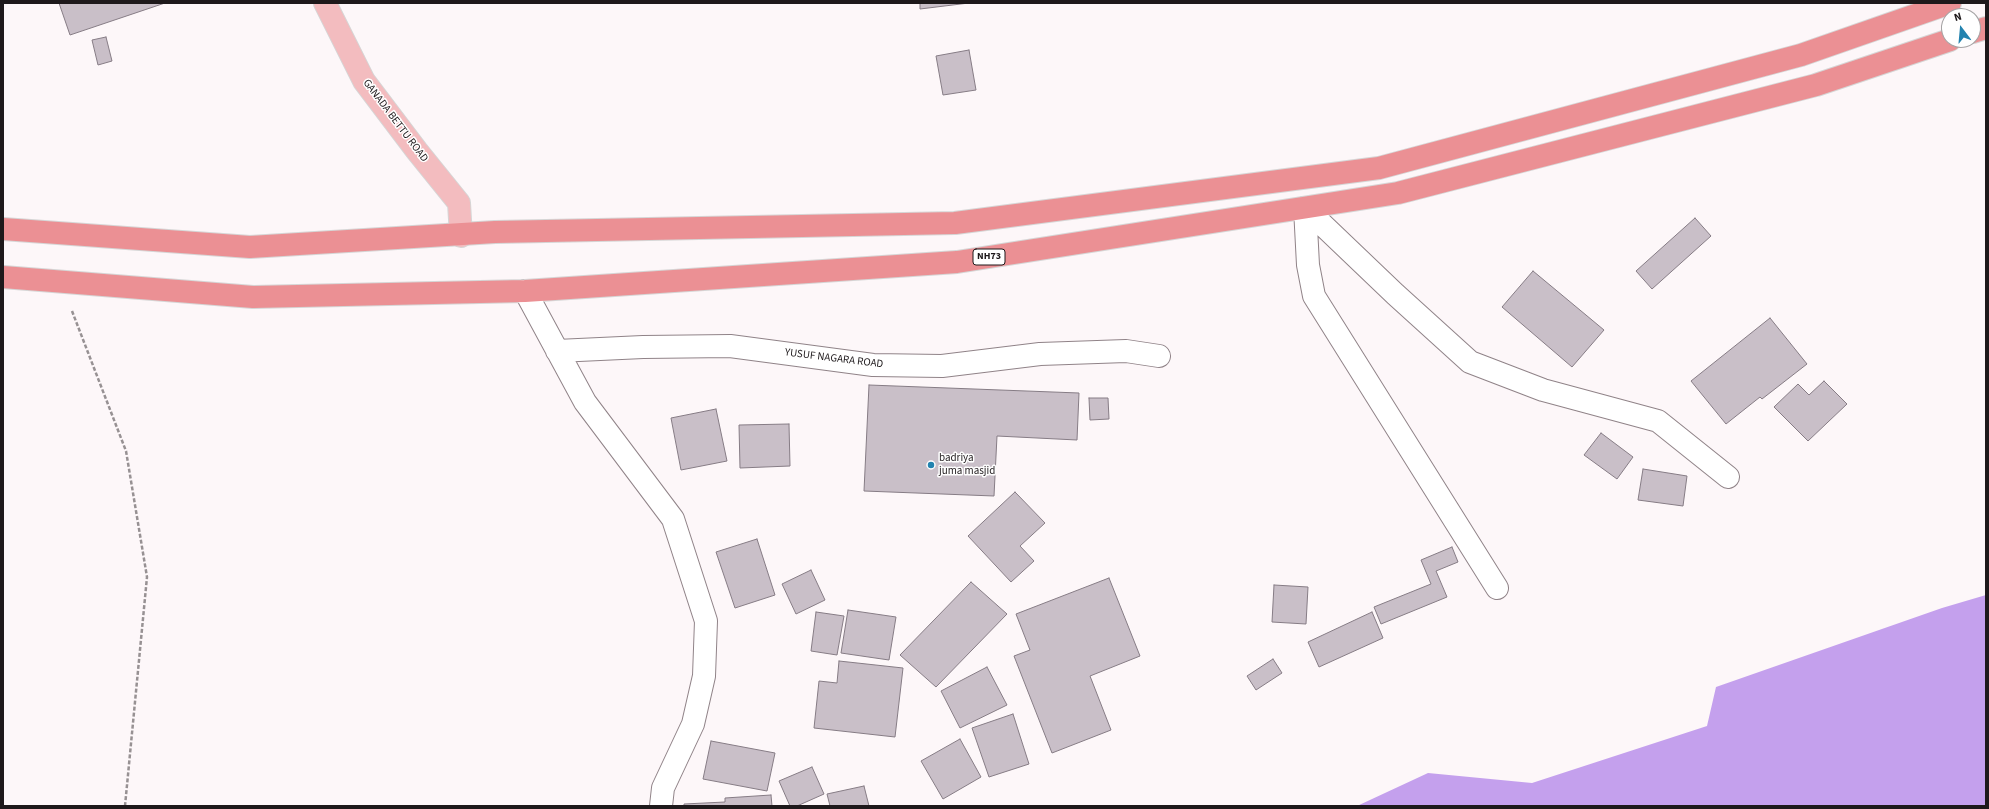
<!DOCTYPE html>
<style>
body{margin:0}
#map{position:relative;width:1989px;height:809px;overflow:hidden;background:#fdf7f9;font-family:"Source Sans 3",sans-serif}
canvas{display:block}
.frame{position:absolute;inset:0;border:4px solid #1e191b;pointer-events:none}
.north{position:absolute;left:1941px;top:8px;width:40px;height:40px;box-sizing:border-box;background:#fff;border:1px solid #a5a3a4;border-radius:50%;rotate:344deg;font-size:11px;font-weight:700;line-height:16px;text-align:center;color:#1e191b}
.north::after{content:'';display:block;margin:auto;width:14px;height:18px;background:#2383af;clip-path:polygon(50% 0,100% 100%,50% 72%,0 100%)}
</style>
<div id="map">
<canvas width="1989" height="809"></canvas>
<div class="frame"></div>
<div class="north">N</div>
</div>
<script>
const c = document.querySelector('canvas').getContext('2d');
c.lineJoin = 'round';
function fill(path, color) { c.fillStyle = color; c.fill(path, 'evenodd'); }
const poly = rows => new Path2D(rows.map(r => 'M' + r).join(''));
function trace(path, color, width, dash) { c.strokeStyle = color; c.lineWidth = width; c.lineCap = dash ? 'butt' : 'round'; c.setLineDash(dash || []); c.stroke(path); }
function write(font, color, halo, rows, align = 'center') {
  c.font = font + ' "Source Sans 3",sans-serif'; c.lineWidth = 3; c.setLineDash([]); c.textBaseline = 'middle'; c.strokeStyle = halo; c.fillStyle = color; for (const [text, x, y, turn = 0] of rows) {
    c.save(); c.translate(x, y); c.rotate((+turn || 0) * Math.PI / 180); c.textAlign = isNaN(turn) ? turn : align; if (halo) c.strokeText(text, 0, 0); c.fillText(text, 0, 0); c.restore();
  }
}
fill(poly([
 [1986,595,1986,806,1357,806,1428,773,1532,783,1707,726,1716,687,1942,608]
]), '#c4a0ed');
const building = poly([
 [59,3,165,3,70,35,59,3],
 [920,3,969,3,920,9,920,3],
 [106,37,112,61,98,65,92,40,106,37],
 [969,50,976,90,943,95,936,56,969,50],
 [1695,218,1711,236,1652,289,1636,271,1695,218],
 [1533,271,1604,330,1572,367,1502,307,1533,271],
 [1770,318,1807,364,1762,399,1760,397,1726,424,1691,381,1770,318],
 [1824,381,1847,404,1808,441,1774,407,1798,384,1809,395,1824,381],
 [869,385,1079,393,1077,440,997,436,994,496,864,491,869,385],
 [1089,398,1108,398,1109,419,1090,420,1089,398],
 [716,409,727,461,681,470,671,418,716,409],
 [789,424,790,466,740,468,739,425,789,424],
 [1601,433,1633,457,1617,479,1584,455,1601,433],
 [1643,469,1687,476,1683,506,1638,500,1643,469],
 [1015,492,1045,523,1020,546,1034,561,1011,582,968,536,1015,492],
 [757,539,775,595,735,608,716,552,757,539],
 [1452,547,1458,562,1436,571,1447,597,1381,624,1374,607,1431,584,1421,560,1452,547],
 [811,570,825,600,796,614,782,584,811,570],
 [1109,578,1140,656,1090,676,1111,730,1052,753,1014,656,1030,650,1016,614,1109,578],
 [971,582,1007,614,936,687,900,655,971,582],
 [1274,585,1308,587,1306,624,1272,622,1274,585],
 [848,610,896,617,889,660,841,653,848,610],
 [816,612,844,616,837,655,811,651,816,612],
 [1372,612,1383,638,1319,667,1308,642,1372,612],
 [1273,659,1282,673,1256,690,1247,676,1273,659],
 [839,661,903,668,895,737,814,728,819,681,837,683,839,661],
 [987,667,1007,705,960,728,941,691,987,667],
 [1013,714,1029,764,989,777,972,728,1013,714],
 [960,739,981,777,943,799,921,761,960,739],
 [711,741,775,753,767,791,703,779,711,741],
 [812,767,824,794,797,806,790,806,779,781,812,767],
 [864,786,869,806,830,806,827,794,864,786],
 [771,795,772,806,684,806,684,804,725,802,725,798,771,795]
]);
fill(building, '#c9bfc8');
trace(building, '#867c85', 1);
const street = poly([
 [1305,208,1395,294,1470,362,1543,390,1658,421,1728,477],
 [1305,208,1308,265,1314,296,1497,588],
 [525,291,585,402,673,519,706,621,704,676,693,724,663,788,661,806],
 [557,351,643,347,730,346,873,365,942,366,1040,354,1126,351,1159,356]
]);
const primary = poly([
 [325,3,364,81,417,151,459,203,461,236]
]);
const highway = poly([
 [1973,32,1986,28],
 [3,229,250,247,495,232,955,223,1379,168,1801,55,1950,3],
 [3,277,253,297,525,291,957,262,1398,193,1816,85,1950,40]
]);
trace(street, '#908388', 24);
trace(primary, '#d6d6d6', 24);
trace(highway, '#d6d6d6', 24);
trace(poly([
 [72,311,126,451,147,577,125,806]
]), '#979193', 2.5, [4, 2]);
trace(street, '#fff', 22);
trace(primary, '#f3bcbf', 22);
trace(highway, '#eb9094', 22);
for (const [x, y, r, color] of [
 [931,465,4,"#2383af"]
]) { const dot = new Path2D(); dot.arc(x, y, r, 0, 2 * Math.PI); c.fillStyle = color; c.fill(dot); trace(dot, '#fff', 1.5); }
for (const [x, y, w] of [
 [989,257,32]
]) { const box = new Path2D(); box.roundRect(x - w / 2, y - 8, w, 16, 3); c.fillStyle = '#fff'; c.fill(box); trace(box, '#1e191b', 1); }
write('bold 10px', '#1e191b', null, [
 ["NH73",989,257]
]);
write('11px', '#1e191b', '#fff', [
 ["GANADA BETTU ROAD",395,121,53],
 ["YUSUF NAGARA ROAD",834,359,7]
]);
write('11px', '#1e191b', '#fff', [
 ["badriya",939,459],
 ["juma masjid",939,472]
], 'left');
</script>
